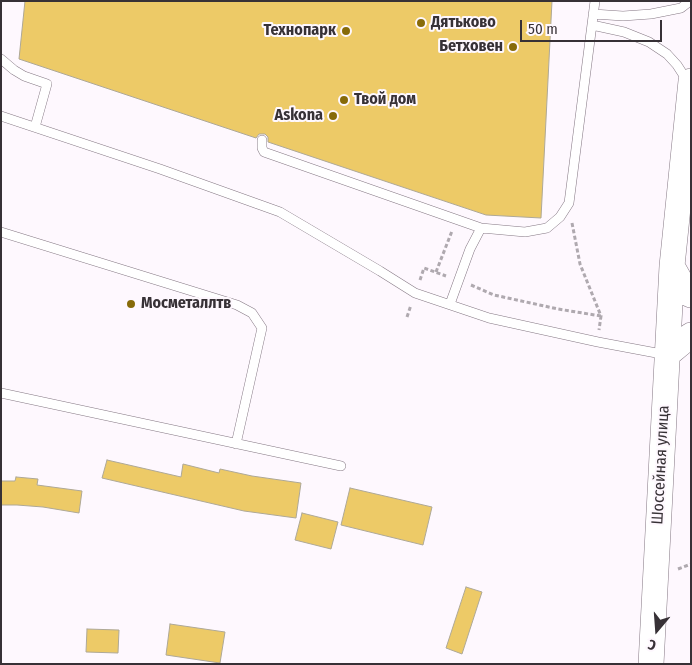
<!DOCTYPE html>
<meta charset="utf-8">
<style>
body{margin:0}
#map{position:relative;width:692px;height:665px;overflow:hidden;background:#fef8fe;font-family:"Fira Sans Condensed",sans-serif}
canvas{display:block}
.frame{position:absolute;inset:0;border:2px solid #373136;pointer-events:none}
.north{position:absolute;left:632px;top:605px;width:50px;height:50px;-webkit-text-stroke:4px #fef8fe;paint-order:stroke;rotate:198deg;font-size:14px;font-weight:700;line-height:20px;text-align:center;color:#373136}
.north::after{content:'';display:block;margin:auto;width:18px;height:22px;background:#373136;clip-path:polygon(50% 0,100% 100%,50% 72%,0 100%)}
.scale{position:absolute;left:520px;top:20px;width:142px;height:22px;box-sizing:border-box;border:2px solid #373136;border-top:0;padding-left:6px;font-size:15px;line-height:18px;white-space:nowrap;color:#373136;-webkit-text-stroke:4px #fef8fe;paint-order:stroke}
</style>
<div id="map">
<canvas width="692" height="665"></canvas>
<div class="frame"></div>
<div class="north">С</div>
<div class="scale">50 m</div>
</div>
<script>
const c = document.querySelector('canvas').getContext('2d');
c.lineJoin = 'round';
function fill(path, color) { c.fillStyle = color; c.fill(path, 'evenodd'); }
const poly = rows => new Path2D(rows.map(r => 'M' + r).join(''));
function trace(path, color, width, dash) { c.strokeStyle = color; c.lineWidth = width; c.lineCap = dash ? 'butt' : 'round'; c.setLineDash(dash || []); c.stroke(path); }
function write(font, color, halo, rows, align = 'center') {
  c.font = font + ' "Fira Sans Condensed",sans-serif'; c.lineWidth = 4; c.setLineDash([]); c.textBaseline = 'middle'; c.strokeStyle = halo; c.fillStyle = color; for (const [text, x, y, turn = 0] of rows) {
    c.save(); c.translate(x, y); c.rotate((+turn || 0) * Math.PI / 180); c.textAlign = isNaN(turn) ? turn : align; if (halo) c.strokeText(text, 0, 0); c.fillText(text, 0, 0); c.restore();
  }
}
const building = poly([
 [25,1,552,1,541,218,486,215,268,142,268,137,265,134,259,134,256,138,19,59,25,1],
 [107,460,181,477,183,464,219,473,220,469,252,476,301,483,296,518,244,511,102,478,107,460],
 [16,477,38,479,37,485,82,491,79,513,43,507,17,505,1,505,1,481,15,481,16,477],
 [350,488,432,507,423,545,341,525,350,488],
 [302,513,338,522,331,549,295,540,302,513],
 [466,587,482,592,462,654,446,648,466,587],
 [170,624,225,632,220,663,166,655,170,624],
 [87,629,119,630,118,653,86,652,87,629]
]);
fill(building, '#edca67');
trace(building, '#aea897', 1);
const lane = poly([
 [593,14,623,16,651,14,681,8,690,1],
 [592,25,624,32,649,42,667,54,677,65,688,82],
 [1,59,14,70,24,76,47,84,35,127],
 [1,116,160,169,280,212,380,271,415,293,489,318,598,342,667,355],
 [262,140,262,148,264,152,481,228],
 [1,232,237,305,252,313,262,328,236,444],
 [450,304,470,249,481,228,525,232,547,228,560,217,569,203,595,1],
 [1,393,341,466]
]);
const secondary = poly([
 [672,266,687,293,691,295],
 [667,355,691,335],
 [651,664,672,266,691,81]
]);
trace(lane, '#857884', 10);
trace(secondary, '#857884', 26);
trace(poly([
 [572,223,580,264,601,316,599,330],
 [436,272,452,231],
 [420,280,424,268,446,276],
 [471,285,494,295,558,309,601,316],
 [407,317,411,305],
 [678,569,691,564]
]), '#afa9af', 3, [4, 2.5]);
trace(lane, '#fff', 9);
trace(secondary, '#fff', 25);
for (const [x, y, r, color] of [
 [421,23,5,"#876b09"],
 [346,31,5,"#876b09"],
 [513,47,5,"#876b09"],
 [344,100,5,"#876b09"],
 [333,116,5,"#876b09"],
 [131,304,5,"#876b09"]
]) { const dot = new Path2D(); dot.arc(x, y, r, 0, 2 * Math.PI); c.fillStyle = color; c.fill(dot); trace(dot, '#fef8fe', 2); }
write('bold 16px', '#373136', '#fef8fe', [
 ["Дятьково",431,23],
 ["Технопарк",336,31,"right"],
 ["Бетховен",503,47,"right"],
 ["Твой дом",354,100],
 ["Askona",323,116,"right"],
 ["Мосметаллтв",141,304]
], 'left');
write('16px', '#373136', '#fef8fe', [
 ["Шоссейная улица",661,465,-87]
]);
</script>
